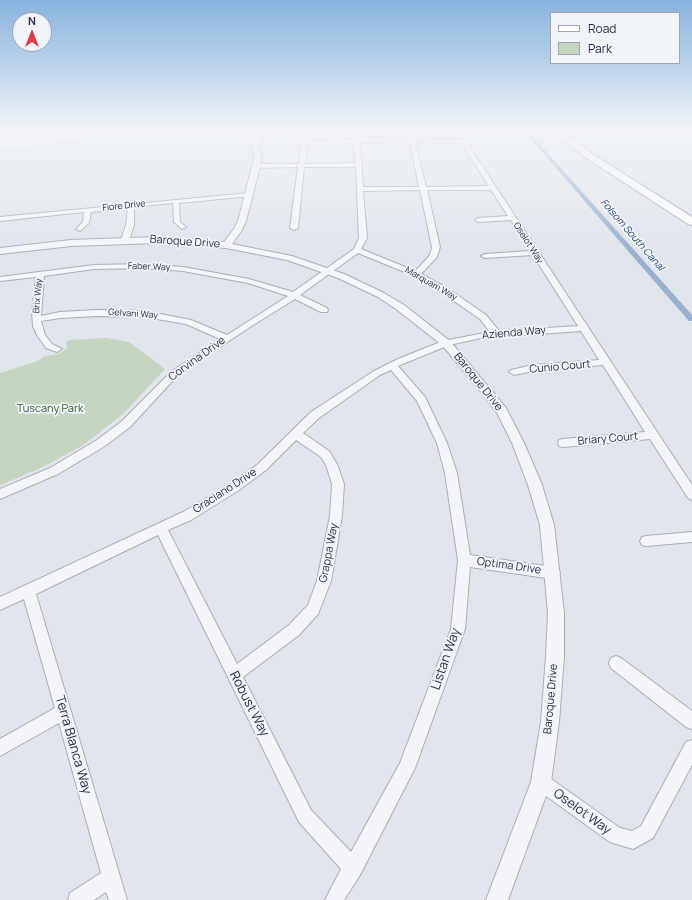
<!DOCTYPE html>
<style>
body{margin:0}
#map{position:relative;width:692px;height:900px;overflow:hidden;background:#e0e4eb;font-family:Manrope,sans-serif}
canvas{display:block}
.legend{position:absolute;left:550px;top:12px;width:130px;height:52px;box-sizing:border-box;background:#f0f3f8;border:1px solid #a0a5b0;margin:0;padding:5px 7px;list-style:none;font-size:12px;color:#273044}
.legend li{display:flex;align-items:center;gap:8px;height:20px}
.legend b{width:20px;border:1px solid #a0a5b0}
.north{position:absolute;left:12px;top:12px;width:40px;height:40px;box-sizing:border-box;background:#f0f3f8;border:1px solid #a0a5b0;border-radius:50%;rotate:0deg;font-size:11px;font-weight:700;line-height:16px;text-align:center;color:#273044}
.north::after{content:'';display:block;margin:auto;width:14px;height:18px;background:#dc3947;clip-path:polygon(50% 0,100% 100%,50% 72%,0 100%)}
</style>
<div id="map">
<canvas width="692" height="900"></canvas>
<ul class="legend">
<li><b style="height:5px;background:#fff"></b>Road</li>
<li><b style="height:11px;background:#c4d5c0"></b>Park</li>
</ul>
<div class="north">N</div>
</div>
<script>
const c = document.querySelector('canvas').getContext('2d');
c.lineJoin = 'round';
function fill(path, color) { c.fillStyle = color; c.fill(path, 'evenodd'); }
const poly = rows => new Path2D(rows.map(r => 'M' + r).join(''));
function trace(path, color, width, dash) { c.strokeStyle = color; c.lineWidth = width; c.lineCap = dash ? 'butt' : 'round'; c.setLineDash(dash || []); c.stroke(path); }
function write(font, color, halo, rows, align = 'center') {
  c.font = font + ' Manrope,sans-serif'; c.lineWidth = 3.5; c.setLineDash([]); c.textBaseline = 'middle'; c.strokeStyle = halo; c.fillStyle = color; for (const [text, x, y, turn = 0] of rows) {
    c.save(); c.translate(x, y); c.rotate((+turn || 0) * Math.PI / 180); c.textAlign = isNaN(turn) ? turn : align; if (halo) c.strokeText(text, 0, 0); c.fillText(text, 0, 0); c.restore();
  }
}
fill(poly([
 [106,338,129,342,165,369,123,414,82,446,39,469,0,485,0,373,38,361,45,356,59,354,67,348,66,342,70,340]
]), '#c4d5c0');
fill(poly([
 [522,129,526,129,692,315,692,321,689,321,522,129]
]), '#98afce');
const minor = poly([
 [370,138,465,140,692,485,692,500,688,498,650,439,563,447,559,446,558,443,559,440,563,439,645,432,603,365,533,371,514,375,509,372,511,370,533,365,599,360,581,331,481,338,449,345,398,366,425,397,447,443,457,473,470,555,553,567,558,569,560,573,558,577,553,579,470,567,465,629,415,768,360,875,344,900,325,900,341,869,299,822,158,535,36,594,127,900,109,900,106,892,94,900,68,900,70,893,101,873,59,723,0,756,0,739,55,708,24,599,0,610,0,597,183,512,231,484,258,464,311,412,374,371,398,359,443,341,490,332,480,319,441,292,407,273,358,253,300,295,327,308,328,310,327,312,321,312,295,299,250,327,178,375,130,427,105,446,58,474,0,499,0,489,50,468,97,440,122,421,172,371,220,339,186,324,145,317,97,316,60,318,41,321,45,335,52,344,62,349,57,352,54,351,46,348,37,335,33,326,32,312,36,277,0,281,0,277,94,265,144,264,183,267,249,279,293,292,354,249,359,238,356,167,304,167,298,228,294,230,290,228,298,167,256,168,253,166,256,164,299,164,301,144,304,142,370,138],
 [360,142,410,142,419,187,363,187,360,142],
 [415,142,461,143,489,186,426,187,415,142],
 [354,143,355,163,305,164,307,146,354,143],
 [420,190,432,247,430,255,421,265,415,271,361,249,367,238,363,191,420,190],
 [427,190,491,190,508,216,478,218,475,220,478,222,511,220,530,251,485,254,481,256,485,258,533,255,578,326,499,331,486,315,447,288,421,274,437,257,440,247,427,190],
 [144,268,183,271,248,283,288,296,227,335,191,320,145,311,97,310,60,312,41,316,44,276,94,269,144,268],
 [391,370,417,401,437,443,445,473,458,560,451,629,400,763,351,852,311,810,243,677,299,635,318,614,331,581,342,516,344,484,337,464,329,451,303,433,319,418,380,375,391,370],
 [296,440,321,457,326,465,332,484,330,516,317,581,308,605,289,625,237,664,168,530,191,520,239,490,266,470,296,440],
 [249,193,251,194,251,196,179,203,180,222,186,227,182,229,174,222,173,203,134,207,134,225,129,240,125,242,121,240,126,225,128,208,91,212,89,223,80,231,76,229,83,222,84,212,0,221,0,217,249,193],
 [692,532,692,542,646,546,642,545,640,541,642,537,646,536,692,532],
 [616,656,621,658,692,711,692,729,686,727,611,668,609,663,611,658,616,656],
 [692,740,692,765,653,838,633,849,610,842,535,788,533,782,535,776,541,774,547,776,620,828,632,831,641,826,686,742,692,740]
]);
const tertiary = poly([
 [260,129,267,129,262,133,258,150,261,153,260,166,246,221,242,230,232,244,292,256,344,274,384,293,404,305,450,341,506,408,524,443,542,485,554,525,564,613,564,656,559,722,551,782,508,900,486,900,531,782,541,722,546,656,548,613,540,525,528,485,512,443,497,413,483,394,442,345,396,309,378,297,338,278,287,260,226,248,157,243,71,246,0,254,0,248,71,240,157,237,224,242,234,229,238,221,252,166,255,153,252,150,256,132,260,129]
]);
const primary = poly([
 [549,129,558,129,594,155,692,217,692,225,688,224,588,159,549,129]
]);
trace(minor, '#a8aeb9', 2);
trace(tertiary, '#a8aeb9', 2);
trace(primary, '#9ea7b8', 2);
fill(minor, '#f4f5f8');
fill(tertiary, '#f4f5f8');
fill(poly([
 [138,129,170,129,166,131,92,136,0,149,0,145,92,132,138,129]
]), '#fff');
fill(primary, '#fff');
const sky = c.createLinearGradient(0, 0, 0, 255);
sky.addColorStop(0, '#88b2de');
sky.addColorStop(0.51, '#f1f3f6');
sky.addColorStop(1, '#f1f3f600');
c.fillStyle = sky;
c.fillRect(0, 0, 692, 255);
write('9px', '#273044', '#f0f3f8', [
 ["Fiore Drive",124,206,-6],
 ["Oselot Way",528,243,57],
 ["Faber Way",149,267,2],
 ["Marquam Way",431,284,30],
 ["Brix Way",38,296,-85],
 ["Gelvani Way",133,314,4]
]);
write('italic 10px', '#2d4b7c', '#f0f3f8', [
 ["Folsom South Canal",632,235,49]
]);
write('11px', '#273044', '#f0f3f8', [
 ["Baroque Drive",185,242,4],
 ["Azienda Way",514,333,-5],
 ["Corvina Drive",197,359,-36],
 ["Cunio Court",560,367,-5],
 ["Baroque Drive",478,382,51],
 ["Briary Court",608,439,-5],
 ["Graciano Drive",225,491,-33],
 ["Grappa Way",329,553,-79],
 ["Optima Drive",509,566,8],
 ["Baroque Drive",551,699,-85]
]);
write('11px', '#386133', '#f0f3f8', [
 ["Tuscany Park",50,409]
]);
write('13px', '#273044', '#f0f3f8', [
 ["Listan Way",446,659,-71],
 ["Robust Way",249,704,63],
 ["Terra Blanca Way",73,745,74],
 ["Oselot Way",582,812,36]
]);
</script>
